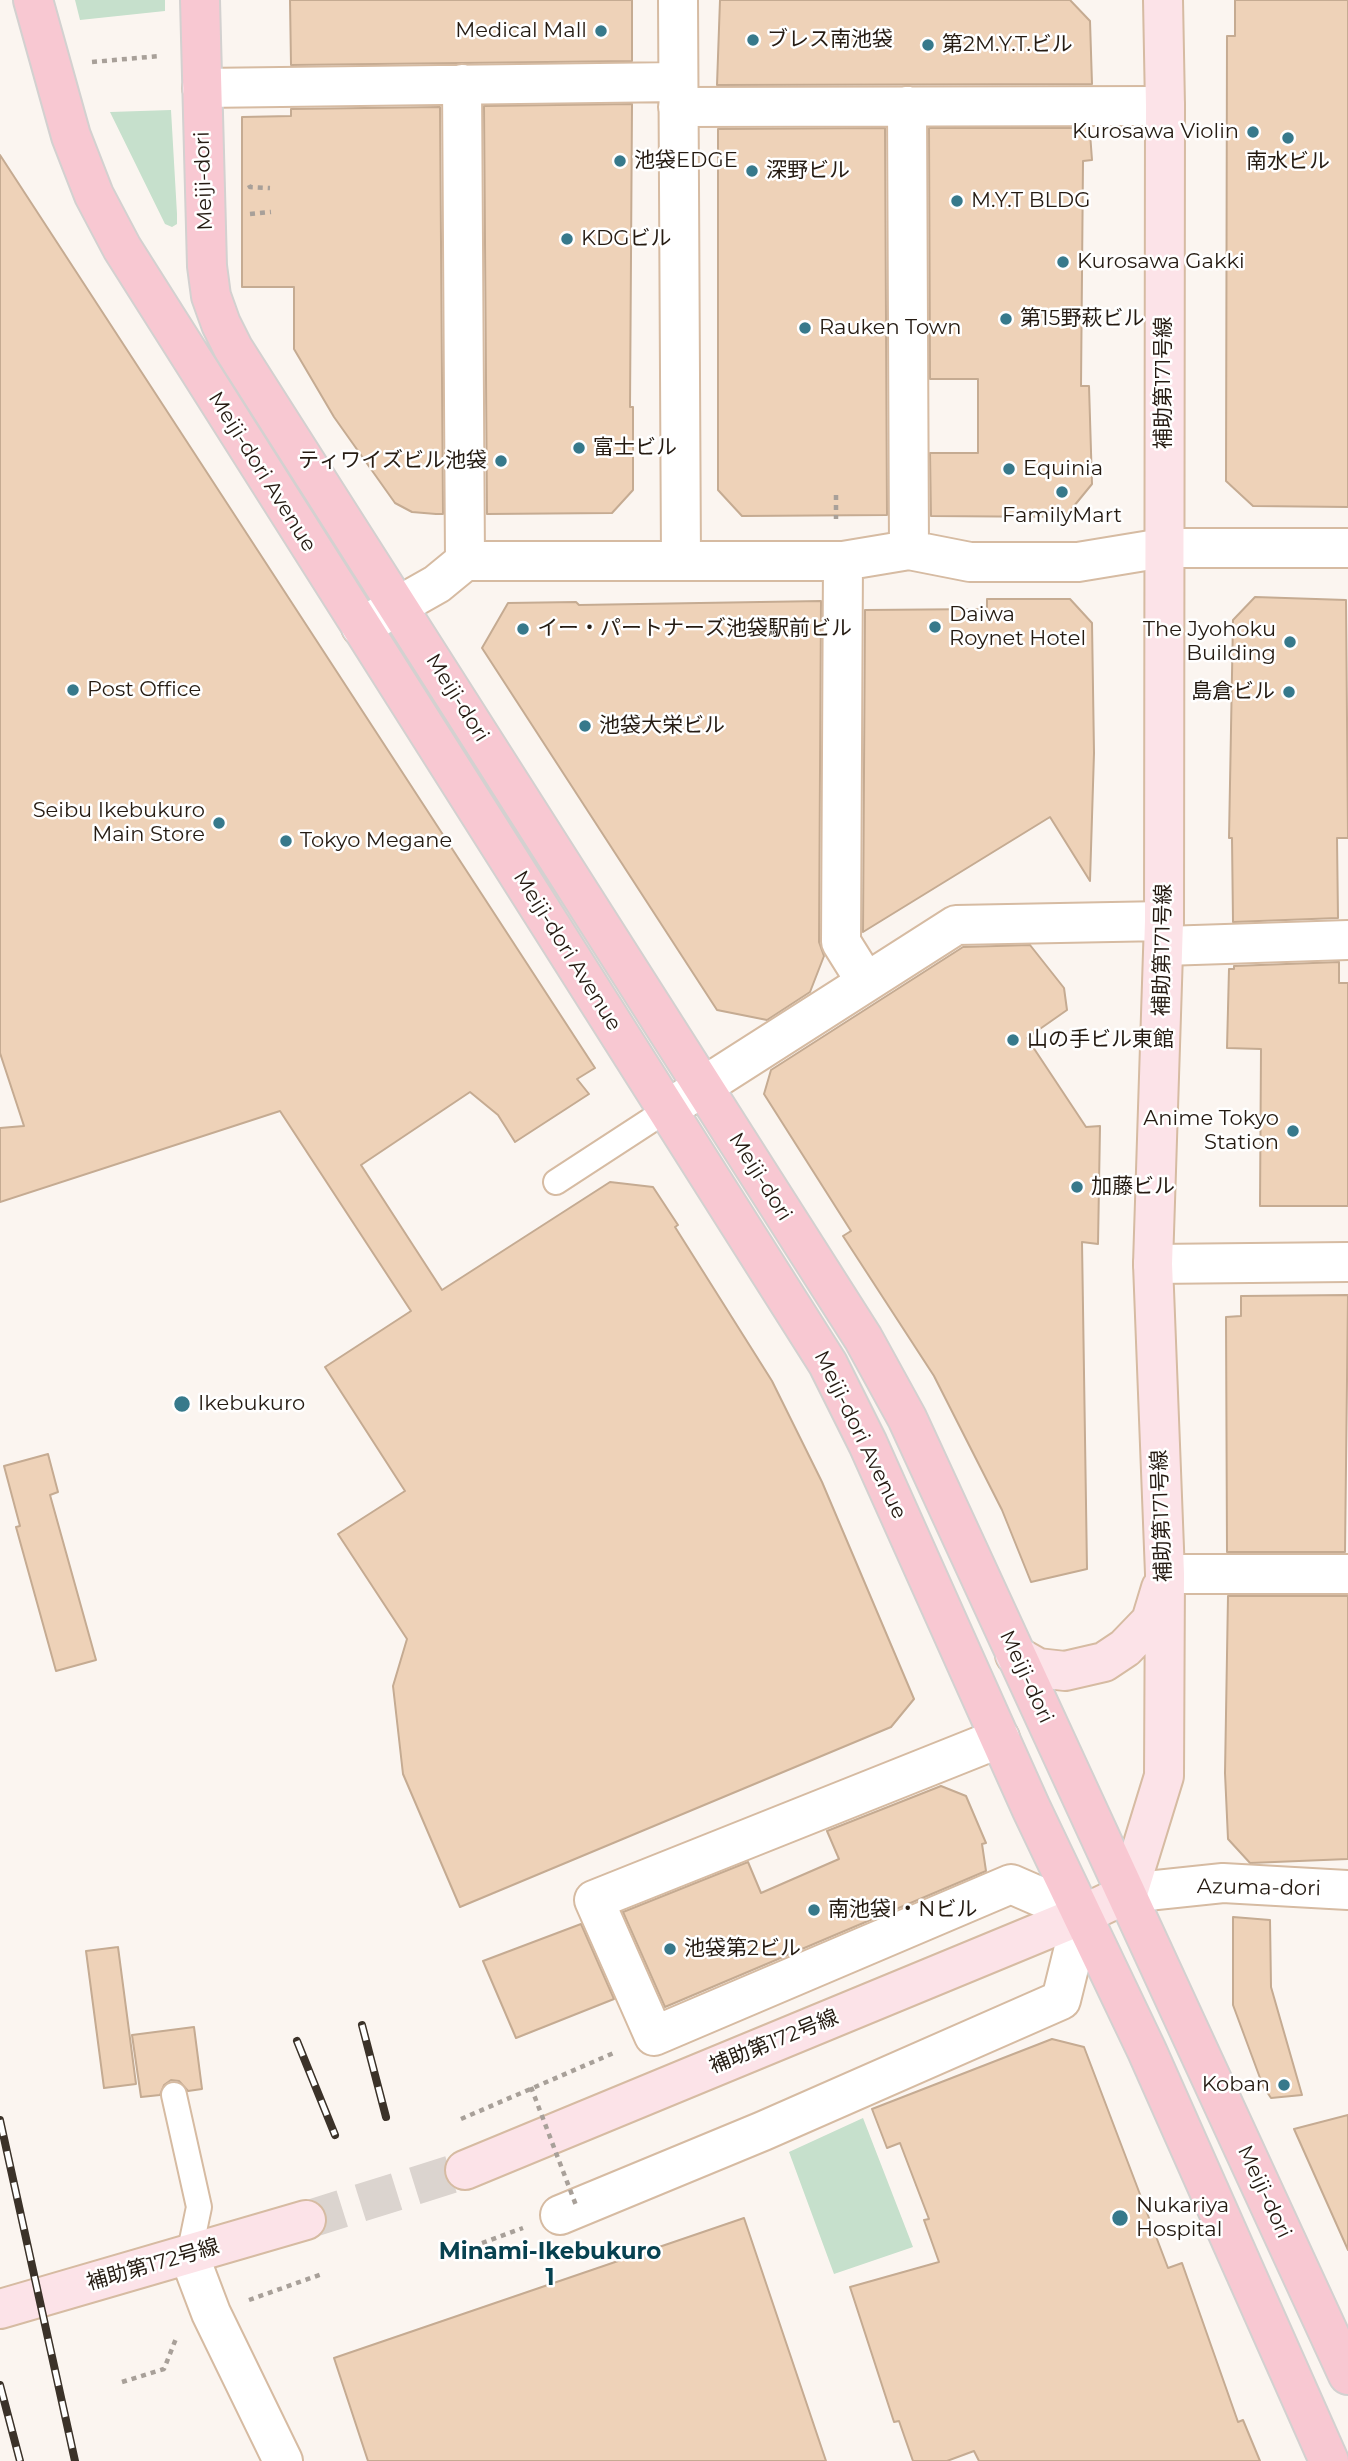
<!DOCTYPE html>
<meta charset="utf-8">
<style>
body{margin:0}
canvas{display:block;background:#fbf5f0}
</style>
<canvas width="1348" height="2461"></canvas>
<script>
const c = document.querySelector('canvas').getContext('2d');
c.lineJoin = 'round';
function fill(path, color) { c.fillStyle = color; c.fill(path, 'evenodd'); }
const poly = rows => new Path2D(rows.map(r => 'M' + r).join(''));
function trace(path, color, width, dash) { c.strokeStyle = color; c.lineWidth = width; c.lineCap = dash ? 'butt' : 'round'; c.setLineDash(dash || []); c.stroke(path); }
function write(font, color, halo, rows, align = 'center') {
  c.font = font + ' Montserrat,"Noto Sans JP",sans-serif'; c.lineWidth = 5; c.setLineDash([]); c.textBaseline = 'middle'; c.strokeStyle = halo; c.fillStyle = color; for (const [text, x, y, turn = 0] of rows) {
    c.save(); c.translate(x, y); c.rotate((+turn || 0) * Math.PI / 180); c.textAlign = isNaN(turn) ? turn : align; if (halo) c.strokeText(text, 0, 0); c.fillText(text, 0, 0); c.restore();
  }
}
fill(poly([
 [75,0,165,0,165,11,80,20],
 [171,110,177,214,177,224,172,227,165,224,110,112],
 [863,2118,913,2247,834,2274,789,2152]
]), '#c6e0cc');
const building = poly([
 [290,0,632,0,632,61,291,65,290,0],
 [720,0,1070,0,1090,21,1092,84,717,85,720,0],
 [1235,0,1348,0,1348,507,1253,506,1226,481,1227,36,1235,36,1235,0],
 [632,104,630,407,633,407,633,490,612,513,487,514,484,106,632,104],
 [440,107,443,514,436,514,412,512,395,503,334,417,294,349,294,287,242,287,242,117,291,116,291,109,440,107],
 [885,128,887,515,742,516,718,490,718,129,885,128],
 [929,128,1087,128,1090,133,1092,160,1083,161,1081,386,1089,386,1092,484,1065,517,931,516,930,453,978,453,978,379,930,379,929,128],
 [0,155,595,1068,577,1079,589,1094,515,1142,498,1115,470,1092,361,1165,442,1290,610,1182,653,1187,678,1225,675,1227,772,1381,822,1482,914,1699,891,1727,460,1907,403,1774,393,1686,407,1639,338,1534,405,1491,325,1367,411,1311,280,1111,0,1202,0,1128,24,1126,0,1053,0,155],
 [1255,597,1346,600,1348,838,1337,838,1338,918,1233,922,1232,838,1229,838,1233,620,1255,597],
 [987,599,1070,599,1092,623,1094,753,1090,881,1050,817,863,932,865,610,987,609,987,599],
 [821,601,819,942,824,956,810,992,767,1020,717,1010,482,648,508,603,576,602,579,605,821,601],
 [1030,945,1064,988,1067,1010,1027,1038,1086,1127,1100,1126,1098,1244,1082,1242,1087,1569,1031,1582,1002,1510,934,1376,843,1236,851,1231,764,1094,771,1070,963,947,1030,945],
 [1339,962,1339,983,1348,983,1348,1206,1260,1206,1261,1049,1227,1048,1229,969,1234,969,1234,966,1339,962],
 [1348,1295,1345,1552,1227,1552,1226,1317,1241,1316,1241,1296,1348,1295],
 [48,1454,58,1492,50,1495,96,1660,56,1671,16,1527,20,1526,4,1466,48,1454],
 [1228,1596,1348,1596,1348,1859,1250,1863,1228,1839,1225,1773,1228,1596],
 [941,1786,966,1796,986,1843,982,1844,986,1871,665,2007,623,1912,748,1862,761,1893,839,1859,827,1831,941,1786],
 [1233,1917,1270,1920,1271,1987,1302,2095,1271,2098,1263,2086,1233,2005,1233,1917],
 [581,1924,614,1999,516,2038,483,1961,581,1924],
 [118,1947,136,2084,104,2088,86,1951,118,1947],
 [194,2027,202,2089,188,2091,179,2081,171,2080,164,2085,160,2095,141,2097,132,2035,194,2027],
 [1052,2039,1084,2047,1168,2268,1182,2263,1238,2422,1243,2420,1260,2461,979,2461,974,2451,947,2461,913,2461,899,2421,894,2422,850,2287,939,2262,924,2220,929,2219,900,2143,887,2148,872,2109,1052,2039],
 [1348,2115,1348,2250,1294,2129,1348,2115],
 [744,2218,826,2461,368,2461,334,2358,744,2218]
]);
fill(building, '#eed2b8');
trace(building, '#c5ab92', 2);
trace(poly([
 [306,2220,465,2170]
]), '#dbd4cf', 38, [38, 19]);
const lane = poly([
 [556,1182,668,1109],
 [174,2095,199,2207,189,2255]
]);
const street = poly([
 [678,0,681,560],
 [462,84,465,561],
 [202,88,678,82],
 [907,106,909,550],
 [678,107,1165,106],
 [843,561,841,942,866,982],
 [361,627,437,584,465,561,843,561,909,550,970,562,1078,562,1163,548,1348,548],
 [1164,946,1348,940],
 [668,1109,956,925,1164,921],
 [1153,1264,1348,1262],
 [1165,1574,1348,1574],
 [1128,1893,1223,1883,1348,1890],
 [560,2215,763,2131,1061,2000,1082,1915,1011,1884,654,2036,594,1900,1000,1738],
 [189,2255,211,2313,283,2461]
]);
const secondary = poly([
 [1015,1655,1038,1668,1065,1671,1104,1662,1125,1648,1151,1621,1161,1588],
 [465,2170,1082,1915,1128,1893,1164,1776,1165,1574,1153,1264,1164,921,1165,106,1163,0],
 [0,2309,306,2220]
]);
const primary = poly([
 [33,0,71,136,94,195,122,248,828,1364,868,1444,1031,1808,1147,2051,1329,2461],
 [200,0,207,266,211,296,221,324,233,348,863,1338,907,1418,1348,2375]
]);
trace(lane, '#d6bba2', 28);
trace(street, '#d6bba2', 42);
trace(secondary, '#d6bba2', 42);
trace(primary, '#d3d1d0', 42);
trace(poly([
 [92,62,160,56],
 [249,185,250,187,270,188],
 [250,214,271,212],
 [836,495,836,519],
 [461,2119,616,2052],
 [482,2243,523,2228],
 [249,2300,322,2274],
 [122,2382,164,2369,177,2336]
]), '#a8a099', 4.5, [5, 5]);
trace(lane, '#fff', 24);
trace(street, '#fff', 38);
trace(secondary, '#fce3e8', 38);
trace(primary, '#f8c8d2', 38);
const rail = poly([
 [362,2025,386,2117],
 [297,2041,335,2135],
 [0,2120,75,2461],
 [0,2385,20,2461]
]);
trace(rail, '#3b3229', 8);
trace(rail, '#fff', 5, [16]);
trace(poly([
 [531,2087,577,2208]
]), '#a8a099', 4.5, [5, 5]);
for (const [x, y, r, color] of [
 [601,31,7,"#37798b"],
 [753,40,7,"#37798b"],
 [928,45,7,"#37798b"],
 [1253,132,7,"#37798b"],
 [1288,138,7,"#37798b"],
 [620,161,7,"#37798b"],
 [752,171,7,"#37798b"],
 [957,201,7,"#37798b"],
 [567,239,7,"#37798b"],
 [1063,262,7,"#37798b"],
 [1006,319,7,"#37798b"],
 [805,328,7,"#37798b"],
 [579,448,7,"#37798b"],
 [501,461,7,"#37798b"],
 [1009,469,7,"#37798b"],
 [1062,492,7,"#37798b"],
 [935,627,7,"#37798b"],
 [523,629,7,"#37798b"],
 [1290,642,7,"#37798b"],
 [73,690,7,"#37798b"],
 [1289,692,7,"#37798b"],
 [585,726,7,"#37798b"],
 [219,823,7,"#37798b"],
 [286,841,7,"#37798b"],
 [1013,1040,7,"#37798b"],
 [1293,1131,7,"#37798b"],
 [1077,1187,7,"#37798b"],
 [182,1404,9,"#37798b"],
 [814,1910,7,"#37798b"],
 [670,1949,7,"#37798b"],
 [1284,2085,7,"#37798b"],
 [1120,2218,9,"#37798b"]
]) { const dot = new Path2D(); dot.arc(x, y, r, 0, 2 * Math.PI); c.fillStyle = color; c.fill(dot); trace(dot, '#fff', 2.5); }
write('21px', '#251b12', '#fff', [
 ["Medical Mall",587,31,"right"],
 ["ブレス南池袋",767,40],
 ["第2M.Y.T.ビル",942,45],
 ["Kurosawa Violin",1239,132,"right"],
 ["池袋EDGE",634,161],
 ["南水ビル",1288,162,"center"],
 ["深野ビル",766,171],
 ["M.Y.T BLDG",971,201],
 ["KDGビル",581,239],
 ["Kurosawa Gakki",1077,262],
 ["第15野萩ビル",1020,319],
 ["Rauken Town",819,328],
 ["富士ビル",593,448],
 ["ティワイズビル池袋",487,461,"right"],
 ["Equinia",1023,469],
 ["FamilyMart",1062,516,"center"],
 ["Daiwa",949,615],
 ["Roynet Hotel",949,639],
 ["イー・パートナーズ池袋駅前ビル",537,629],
 ["The Jyohoku",1276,630,"right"],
 ["Building",1276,654,"right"],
 ["Post Office",87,690],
 ["島倉ビル",1275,692,"right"],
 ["池袋大栄ビル",599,726],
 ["Seibu Ikebukuro",205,811,"right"],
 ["Main Store",205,835,"right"],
 ["Tokyo Megane",300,841],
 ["山の手ビル東館",1027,1040],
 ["Anime Tokyo",1279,1119,"right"],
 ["Station",1279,1143,"right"],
 ["加藤ビル",1091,1187],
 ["Ikebukuro",198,1404],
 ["南池袋I・Nビル",828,1910],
 ["池袋第2ビル",684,1949],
 ["Koban",1270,2085,"right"],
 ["Nukariya",1136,2206],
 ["Hospital",1136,2230]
], 'left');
write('21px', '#251b12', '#fff', [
 ["Meiji-dori",204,181,-92],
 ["補助第171号線",1164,383,-90],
 ["Meiji-dori Avenue",262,472,58],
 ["Meiji-dori",457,698,58],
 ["補助第171号線",1163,950,-89],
 ["Meiji-dori Avenue",567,951,58],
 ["Meiji-dori",760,1177,58],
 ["Meiji-dori Avenue",860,1435,64],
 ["補助第171号線",1162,1516,-92],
 ["Meiji-dori",1026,1677,65],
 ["Azuma-dori",1259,1888,1],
 ["補助第172号線",774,2042,-22],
 ["Meiji-dori",1264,2192,65],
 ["補助第172号線",153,2265,-16]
]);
write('bold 23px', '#074250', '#fff', [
 ["Minami-Ikebukuro",550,2252],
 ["1",550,2278]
]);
</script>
